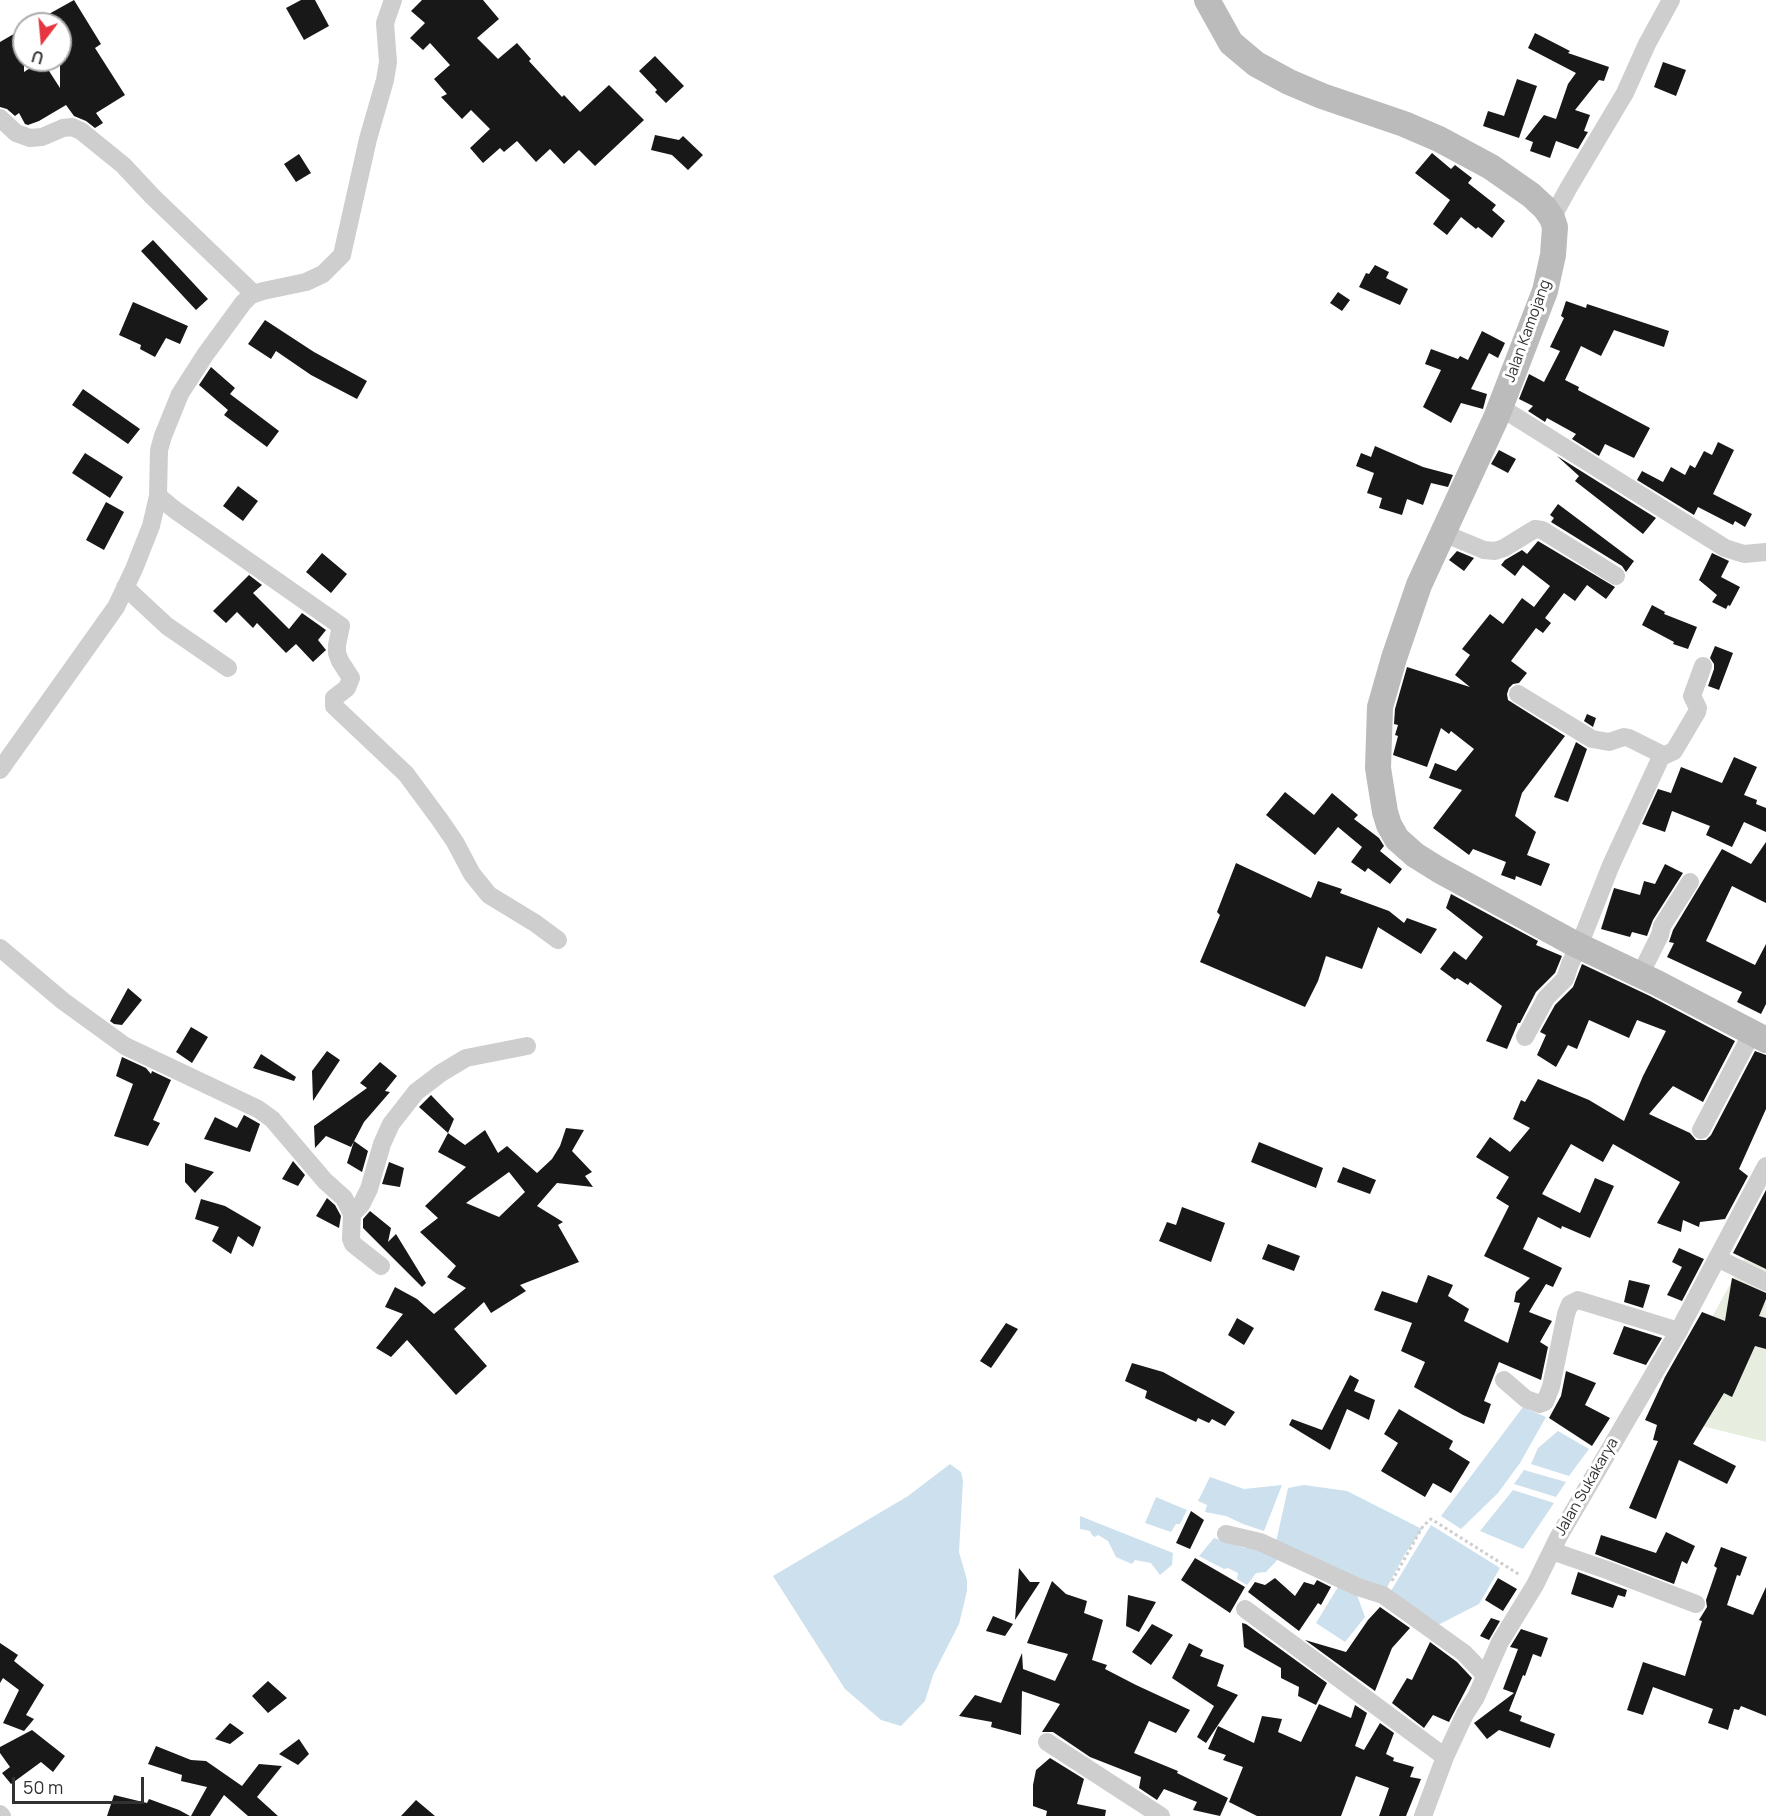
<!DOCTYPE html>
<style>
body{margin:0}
#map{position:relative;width:1766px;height:1816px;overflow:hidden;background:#fff;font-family:Manrope,sans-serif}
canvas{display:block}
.north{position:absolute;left:12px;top:12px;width:60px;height:60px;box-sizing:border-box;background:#fff;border:2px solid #adadad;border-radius:50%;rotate:196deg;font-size:16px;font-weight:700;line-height:24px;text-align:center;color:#313131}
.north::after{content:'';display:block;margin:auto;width:21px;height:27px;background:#e5363f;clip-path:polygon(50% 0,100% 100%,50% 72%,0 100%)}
.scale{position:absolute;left:12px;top:1777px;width:132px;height:27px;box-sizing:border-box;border:3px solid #313131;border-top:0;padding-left:8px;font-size:18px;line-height:21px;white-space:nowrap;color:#313131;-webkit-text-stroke:4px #fff;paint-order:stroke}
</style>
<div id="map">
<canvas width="1766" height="1816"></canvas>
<div class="north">U</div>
<div class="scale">50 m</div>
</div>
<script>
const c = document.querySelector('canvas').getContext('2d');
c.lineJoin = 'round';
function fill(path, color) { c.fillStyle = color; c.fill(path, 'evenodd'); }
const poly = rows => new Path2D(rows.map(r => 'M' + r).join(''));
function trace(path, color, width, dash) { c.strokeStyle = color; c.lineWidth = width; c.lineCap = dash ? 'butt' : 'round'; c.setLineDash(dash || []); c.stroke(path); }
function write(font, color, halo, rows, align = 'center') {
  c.font = font + ' Manrope,sans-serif'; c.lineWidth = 6; c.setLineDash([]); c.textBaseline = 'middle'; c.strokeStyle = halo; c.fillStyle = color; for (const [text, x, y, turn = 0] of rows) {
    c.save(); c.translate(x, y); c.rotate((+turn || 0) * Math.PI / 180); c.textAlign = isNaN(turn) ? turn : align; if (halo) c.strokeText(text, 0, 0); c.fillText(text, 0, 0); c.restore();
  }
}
fill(poly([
 [1766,1219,1766,1442,1658,1415]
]), '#e7eee0');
fill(poly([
 [1523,1407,1546,1417,1520,1463,1498,1493,1461,1529,1441,1516],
 [1558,1431,1589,1449,1569,1476,1531,1464,1538,1448],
 [950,1464,961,1472,963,1481,959,1552,967,1580,967,1591,959,1624,933,1675,925,1701,901,1726,881,1720,845,1689,773,1576,908,1496],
 [1524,1470,1566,1482,1556,1497,1514,1484],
 [1210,1477,1244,1489,1282,1485,1264,1531,1243,1524,1226,1516,1205,1512,1207,1505,1198,1501],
 [1304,1485,1347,1491,1422,1529,1405,1554,1384,1593,1276,1542,1288,1488],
 [1513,1490,1554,1503,1523,1549,1480,1531],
 [1156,1497,1187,1510,1180,1524,1176,1524,1171,1532,1145,1523],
 [1080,1516,1173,1553,1172,1565,1160,1575,1151,1563,1135,1560,1132,1564,1116,1557,1108,1541,1098,1535,1095,1537,1092,1535,1090,1531,1080,1529],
 [1431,1525,1500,1568,1479,1604,1436,1626,1389,1594],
 [1214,1538,1244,1548,1259,1545,1280,1557,1266,1572,1256,1573,1247,1585,1237,1579,1238,1573,1228,1568,1224,1569,1199,1556],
 [1338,1587,1357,1595,1365,1617,1345,1642,1316,1623]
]), '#cde0ed');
fill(poly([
 [74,0,101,44,95,48,125,95,96,113,103,123,95,128,86,121,74,116,66,105,39,121,28,125,25,124,19,113,15,116,7,109,0,107,0,42,24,28,24,72,42,60,60,88,60,24,31,24],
 [301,0,315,0,329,26,304,40,286,8],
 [422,0,483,0,499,19,477,38,498,59,517,43,531,59,529,61,562,97,564,95,580,112,609,85,644,120,595,166,579,150,564,164,550,149,536,162,517,141,504,152,500,148,483,163,470,148,490,129,471,110,462,119,441,97,447,94,434,79,450,65,430,43,423,50,410,38,425,23,411,11],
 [1535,33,1570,51,1568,53,1609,67,1604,81,1599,80,1575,110,1590,115,1584,131,1588,132,1578,149,1556,141,1550,158,1530,151,1533,142,1525,139,1544,115,1556,119,1568,84,1576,73,1528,48],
 [655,56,684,86,666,103,655,92,657,90,639,71],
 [1663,62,1686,70,1676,96,1654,87],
 [1517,79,1537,86,1519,138,1483,126,1488,111,1504,116],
 [655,135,679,140,683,136,703,155,688,170,672,155,651,150],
 [1432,153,1451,169,1455,165,1472,178,1468,183,1496,205,1492,210,1505,221,1492,238,1478,227,1476,229,1461,217,1447,235,1433,224,1450,200,1415,173],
 [299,154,311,173,296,182,284,164],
 [153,240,208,299,196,310,141,251],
 [1375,265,1389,272,1386,278,1408,289,1400,305,1359,287,1366,273,1369,274],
 [1338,292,1350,300,1342,311,1330,303],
 [1566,301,1586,308,1587,304,1669,331,1664,347,1614,330,1601,356,1581,346,1565,380,1579,387,1578,390,1650,428,1634,458,1605,444,1599,456,1572,439,1576,434,1547,418,1545,422,1528,411,1533,406,1519,399,1529,374,1544,382,1560,351,1550,347,1564,318,1561,316],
 [133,302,188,326,180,344,166,338,155,357,140,349,141,345,119,335],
 [265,320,314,352,367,381,357,399,311,375,276,351,271,359,248,344],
 [1482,331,1505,343,1498,358,1489,353,1471,389,1487,394,1483,409,1461,403,1451,423,1423,407,1441,370,1425,364,1431,349,1458,359,1460,356,1468,360],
 [211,367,235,388,230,394,279,431,267,447,224,415,228,410,199,385],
 [83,389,140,429,128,444,72,405],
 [1718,442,1734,450,1713,494,1752,514,1745,527,1735,521,1733,525,1698,507,1694,515,1637,480,1642,471,1663,482,1671,467,1685,475,1690,465,1695,468,1704,451,1712,455],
 [1375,446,1423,467,1453,475,1448,487,1431,483,1423,505,1407,499,1402,515,1379,508,1382,498,1367,493,1374,473,1356,466,1361,453,1371,457],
 [1499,450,1516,459,1508,473,1491,464],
 [85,453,123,477,110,498,72,473],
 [1557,456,1656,518,1643,534,1575,481,1579,476],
 [238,486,258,501,243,521,223,506],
 [106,502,124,512,104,550,86,540],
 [1558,504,1634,561,1626,572,1622,566,1551,522,1554,518,1550,515],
 [1538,541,1615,587,1606,599,1587,585,1575,601,1564,593,1545,618,1551,623,1543,633,1536,628,1511,661,1527,673,1519,683,1513,684,1509,688,1507,694,1508,700,1565,736,1522,793,1515,816,1536,832,1527,855,1550,864,1541,886,1516,876,1515,880,1501,875,1506,862,1473,849,1469,855,1433,828,1462,790,1429,778,1435,763,1456,771,1474,749,1451,731,1449,734,1441,728,1427,767,1393,755,1398,736,1395,735,1398,725,1394,724,1395,709,1407,667,1470,687,1455,675,1470,655,1462,649,1490,614,1503,624,1522,598,1534,607,1550,586,1523,565,1515,576,1501,565,1505,560,1522,550,1527,554],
 [1457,551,1474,558,1464,571,1449,560],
 [322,553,347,574,331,593,306,572],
 [1712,553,1729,561,1721,577,1740,587,1730,606,1728,605,1726,609,1712,602,1717,595,1699,580],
 [249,575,262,585,253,593,289,629,302,613,326,630,318,640,326,650,313,662,296,644,286,653,257,623,253,628,237,612,226,623,213,611],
 [1652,605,1665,612,1664,614,1697,627,1688,649,1673,644,1674,642,1642,625],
 [1715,646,1733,653,1719,690,1708,686,1714,669,1714,664,1710,658],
 [1587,714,1596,718,1593,727,1584,721],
 [1576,742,1587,749,1568,802,1554,797],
 [1734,757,1757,767,1744,795,1757,800,1756,804,1766,808,1766,832,1744,822,1732,847,1706,835,1710,826,1672,811,1665,832,1642,824,1658,789,1671,793,1681,767,1722,783],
 [1285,792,1314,815,1332,793,1358,815,1354,819,1379,838,1384,846,1380,851,1402,869,1390,884,1368,868,1365,872,1351,862,1362,847,1338,827,1315,855,1266,815],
 [1766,842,1766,903,1732,886,1706,941,1755,965,1766,944,1766,1004,1761,1014,1737,1002,1742,992,1667,957,1674,943,1669,942,1673,930,1722,849,1751,864],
 [1236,863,1311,898,1318,881,1342,889,1340,893,1389,911,1404,923,1407,918,1437,929,1421,954,1378,927,1362,969,1326,956,1318,981,1305,1007,1200,962,1220,915,1217,912],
 [1665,864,1683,873,1653,920,1647,936,1632,932,1630,937,1601,929,1614,888,1640,895,1644,881,1655,884],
 [1451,894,1538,941,1536,945,1562,956,1555,973,1536,992,1520,1023,1518,1023,1507,1049,1486,1041,1502,1006,1470,982,1468,985,1457,978,1455,980,1440,969,1454,951,1466,960,1483,937,1446,908],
 [1582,964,1650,996,1735,1041,1703,1102,1673,1086,1649,1114,1690,1133,1696,1140,1706,1140,1711,1135,1755,1051,1766,1055,1766,1109,1739,1169,1748,1176,1725,1219,1700,1222,1699,1227,1683,1220,1681,1232,1657,1223,1680,1182,1613,1144,1603,1162,1571,1144,1542,1194,1580,1213,1595,1178,1614,1186,1590,1238,1562,1226,1561,1229,1538,1217,1523,1249,1562,1268,1553,1287,1546,1284,1529,1312,1552,1321,1540,1342,1548,1347,1541,1380,1499,1362,1484,1401,1491,1404,1484,1424,1463,1415,1414,1387,1425,1362,1401,1351,1412,1323,1374,1310,1382,1291,1417,1303,1428,1275,1453,1285,1448,1296,1469,1309,1464,1321,1508,1343,1520,1303,1514,1302,1516,1292,1530,1278,1484,1256,1509,1206,1496,1198,1509,1177,1476,1157,1490,1137,1510,1152,1530,1128,1513,1119,1521,1100,1525,1102,1538,1079,1589,1100,1624,1121,1643,1076,1666,1031,1637,1020,1629,1038,1589,1020,1577,1049,1568,1045,1556,1067,1537,1055,1546,1035,1540,1032,1555,1005,1573,987],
 [128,988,142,1000,122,1025,114,1024,110,1021],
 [191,1027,208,1037,192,1063,176,1052],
 [327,1051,340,1060,313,1101,312,1071],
 [261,1054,296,1077,294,1081,253,1068],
 [122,1057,146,1068,151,1074,152,1071,171,1080,153,1120,160,1123,148,1146,114,1136,133,1084,116,1076],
 [380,1062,397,1076,385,1091,390,1092,364,1122,351,1147,326,1136,315,1148,314,1126,367,1088,360,1083],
 [431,1095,454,1119,448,1133,419,1107],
 [244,1115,260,1124,250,1152,204,1139,215,1117,237,1128],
 [566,1128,584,1130,572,1151,592,1172,585,1176,593,1187,557,1183,537,1206,563,1222,558,1225,579,1262,520,1285,526,1291,491,1313,484,1302,454,1329,487,1366,456,1395,407,1340,391,1357,376,1348,403,1314,385,1307,395,1287,417,1299,434,1314,466,1288,447,1277,456,1266,420,1232,438,1218,425,1206,466,1167,438,1152,448,1133,465,1145,485,1130,498,1153,507,1146,537,1173,552,1159,560,1146],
 [509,1172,525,1192,499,1217,466,1203],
 [354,1141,368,1151,362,1172,347,1163],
 [1259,1142,1323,1168,1316,1188,1251,1162],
 [293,1161,305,1175,298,1186,282,1179],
 [389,1162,404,1168,400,1187,382,1184],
 [185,1163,214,1172,195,1193,185,1182],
 [1343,1167,1376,1180,1370,1194,1337,1182],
 [1766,1190,1766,1269,1733,1253],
 [327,1198,335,1205,341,1216,339,1228,316,1216],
 [201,1199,225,1206,261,1227,253,1247,238,1236,231,1254,212,1241,219,1227,195,1219],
 [1182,1207,1225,1223,1211,1262,1159,1241,1167,1222,1176,1225],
 [370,1211,391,1228,388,1242,396,1234,426,1283,422,1287,363,1228,363,1219],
 [1268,1244,1300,1256,1294,1271,1262,1259],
 [1679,1248,1704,1259,1682,1301,1667,1295,1682,1267,1672,1262],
 [1732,1278,1766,1293,1766,1299,1759,1316,1766,1318,1766,1349,1755,1346,1732,1397,1724,1393,1693,1444,1736,1466,1727,1484,1679,1460,1656,1519,1629,1508,1658,1441,1653,1440,1657,1425,1645,1420,1665,1377,1702,1312,1725,1321],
 [1629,1280,1650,1285,1643,1308,1624,1302],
 [1237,1318,1254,1328,1244,1345,1228,1335],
 [1006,1323,1018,1329,991,1368,980,1361],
 [1624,1326,1662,1338,1646,1365,1613,1354],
 [1132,1363,1163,1372,1235,1412,1225,1426,1212,1419,1209,1423,1198,1418,1196,1422,1145,1398,1147,1391,1125,1381],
 [1566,1371,1596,1383,1585,1405,1610,1418,1592,1446,1549,1418,1561,1396],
 [1350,1375,1359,1380,1354,1391,1375,1400,1369,1420,1347,1409,1330,1450,1289,1425,1292,1419,1322,1430],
 [1399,1409,1453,1441,1449,1449,1470,1462,1451,1493,1433,1483,1425,1497,1381,1471,1398,1443,1384,1434],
 [1191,1511,1204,1520,1190,1549,1176,1543],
 [1666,1532,1695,1546,1687,1564,1682,1561,1674,1584,1595,1554,1601,1535,1656,1553],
 [1721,1547,1747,1557,1740,1576,1737,1575,1727,1605,1753,1615,1766,1587,1766,1716,1741,1706,1739,1710,1734,1709,1728,1730,1708,1723,1713,1709,1653,1687,1643,1715,1627,1710,1643,1662,1685,1676,1702,1621,1699,1620,1707,1607,1706,1600,1717,1568,1714,1566],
 [1195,1558,1245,1587,1230,1613,1181,1580],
 [1019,1568,1030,1582,1040,1582,1015,1620],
 [1578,1572,1627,1590,1625,1597,1618,1595,1613,1608,1571,1594],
 [1275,1578,1295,1596,1304,1582,1314,1585,1317,1580,1331,1587,1321,1605,1318,1603,1299,1631,1248,1592,1255,1582,1265,1585],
 [1498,1578,1517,1589,1503,1611,1485,1600],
 [1052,1581,1066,1594,1087,1601,1084,1613,1103,1620,1092,1660,1107,1665,1105,1669,1136,1685,1190,1710,1176,1733,1149,1721,1134,1753,1178,1771,1177,1773,1228,1798,1220,1816,1193,1810,1197,1802,1164,1789,1157,1800,1139,1788,1141,1777,1090,1757,1053,1732,1042,1732,1060,1704,1022,1691,1021,1735,991,1727,992,1722,959,1716,975,1695,1001,1703,1022,1653,1023,1669,1055,1681,1068,1654,1027,1643],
 [1128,1595,1156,1602,1139,1632,1126,1626],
 [1380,1607,1410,1628,1392,1648,1375,1691,1305,1640,1346,1652,1368,1620],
 [993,1616,1013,1624,1005,1636,986,1631],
 [1491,1618,1500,1621,1489,1640,1480,1636],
 [1242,1623,1246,1624,1327,1683,1316,1705,1298,1696,1299,1687,1281,1678,1281,1668,1244,1647],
 [1152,1624,1173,1635,1151,1665,1132,1652],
 [1521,1629,1548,1638,1541,1657,1533,1654,1525,1676,1523,1675,1509,1711,1522,1716,1520,1721,1555,1734,1550,1748,1499,1730,1487,1739,1474,1723,1514,1693,1503,1689,1518,1649,1510,1647],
 [1430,1642,1457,1662,1472,1678,1449,1722,1433,1715,1424,1728,1392,1703,1407,1678,1412,1680],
 [0,1643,18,1655,14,1661,44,1685,26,1715,34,1719,24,1731,3,1723,19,1690,3,1678,0,1683],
 [1189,1643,1203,1650,1200,1656,1224,1665,1217,1686,1238,1695,1206,1743,1197,1737,1214,1706,1172,1678],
 [268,1681,287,1698,268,1713,252,1696],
 [1319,1704,1351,1718,1355,1705,1367,1713,1355,1746,1364,1750,1380,1723,1394,1733,1386,1754,1394,1758,1393,1761,1414,1767,1410,1777,1421,1779,1406,1816,1379,1816,1389,1788,1356,1776,1341,1816,1257,1816,1229,1802,1243,1767,1223,1760,1226,1755,1208,1749,1218,1726,1254,1743,1262,1716,1282,1719,1278,1732,1301,1742],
 [230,1723,244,1733,230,1744,215,1739],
 [32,1730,65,1756,53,1772,41,1762,11,1784,2,1773,10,1767,0,1753,0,1747],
 [299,1739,309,1754,298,1765,279,1754],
 [156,1746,191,1760,206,1761,242,1786,259,1764,282,1766,257,1797,278,1816,248,1816,224,1795,210,1816,191,1816,207,1787,181,1781,182,1775,148,1764],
 [1050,1758,1084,1779,1077,1804,1106,1810,1105,1816,1046,1816,1047,1811,1033,1806,1033,1785,1036,1770],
 [114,1795,147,1803,149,1799,179,1810,190,1816,107,1816],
 [416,1800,435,1816,401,1816]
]), '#181818');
trace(poly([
 [1392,1581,1423,1526,1431,1519,1520,1575]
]), '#cecece', 3, [3, 3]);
trace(poly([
 [0,118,16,133,30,138,42,137,63,128,72,127,81,131,123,165,152,196,254,294],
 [1552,218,1569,187,1625,93,1647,44,1671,0],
 [1500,407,1725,548,1744,554,1766,552],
 [158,496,175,510,341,626,337,645,337,653,340,661,351,678,347,688,334,698,334,706,406,774,440,820,455,842,472,874,489,895,535,923,558,940],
 [1443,533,1484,550,1495,551,1504,548,1535,529,1542,530,1616,576],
 [125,587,167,626,228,668],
 [1518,694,1592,739,1609,742,1624,737,1629,738,1663,755],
 [0,770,116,607,134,569,151,526,158,496,159,450,163,436,180,394,205,355,243,303,251,295,263,291,306,282,323,274,342,255,368,139,385,80,388,62,385,23,393,0],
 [0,948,63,1001,125,1046,258,1109,272,1119,325,1181,344,1198,352,1214,351,1239,353,1244,381,1266],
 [1640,975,1660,935,1662,926,1690,882],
 [1525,1037,1546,998,1565,979,1570,964,1579,946,1611,865,1661,757,1674,751,1697,712,1698,708,1692,696,1703,666],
 [1701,1130,1752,1033],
 [352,1214,361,1205,369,1189,382,1144,391,1124,416,1092,441,1073,466,1058,527,1046],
 [1717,1258,1766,1282],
 [1504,1380,1526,1399,1540,1404,1545,1402,1551,1387,1566,1314,1570,1304,1578,1300,1679,1331],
 [1226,1534,1260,1542,1358,1587,1383,1595,1464,1653,1485,1675],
 [1552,1551,1607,1570,1696,1604],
 [1245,1609,1445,1757],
 [1047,1742,1161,1816],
 [0,1814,2,1816],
 [1423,1816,1445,1757,1465,1714,1476,1697,1500,1642,1535,1585,1559,1536,1677,1334,1766,1166]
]), '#cecece', 18);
trace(poly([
 [1207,0,1231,43,1256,64,1289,82,1322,96,1404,124,1439,139,1491,167,1531,195,1545,208,1552,218,1555,227,1553,255,1545,291,1496,418,1419,585,1394,658,1380,707,1378,768,1385,812,1389,825,1397,839,1415,855,1439,870,1573,943,1657,983,1766,1040]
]), '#bbb', 26);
write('15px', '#313131', '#fff', [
 ["Jalan Kamojang",1528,331,-70],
 ["Jalan Sukakarya",1587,1487,-60]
]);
</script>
